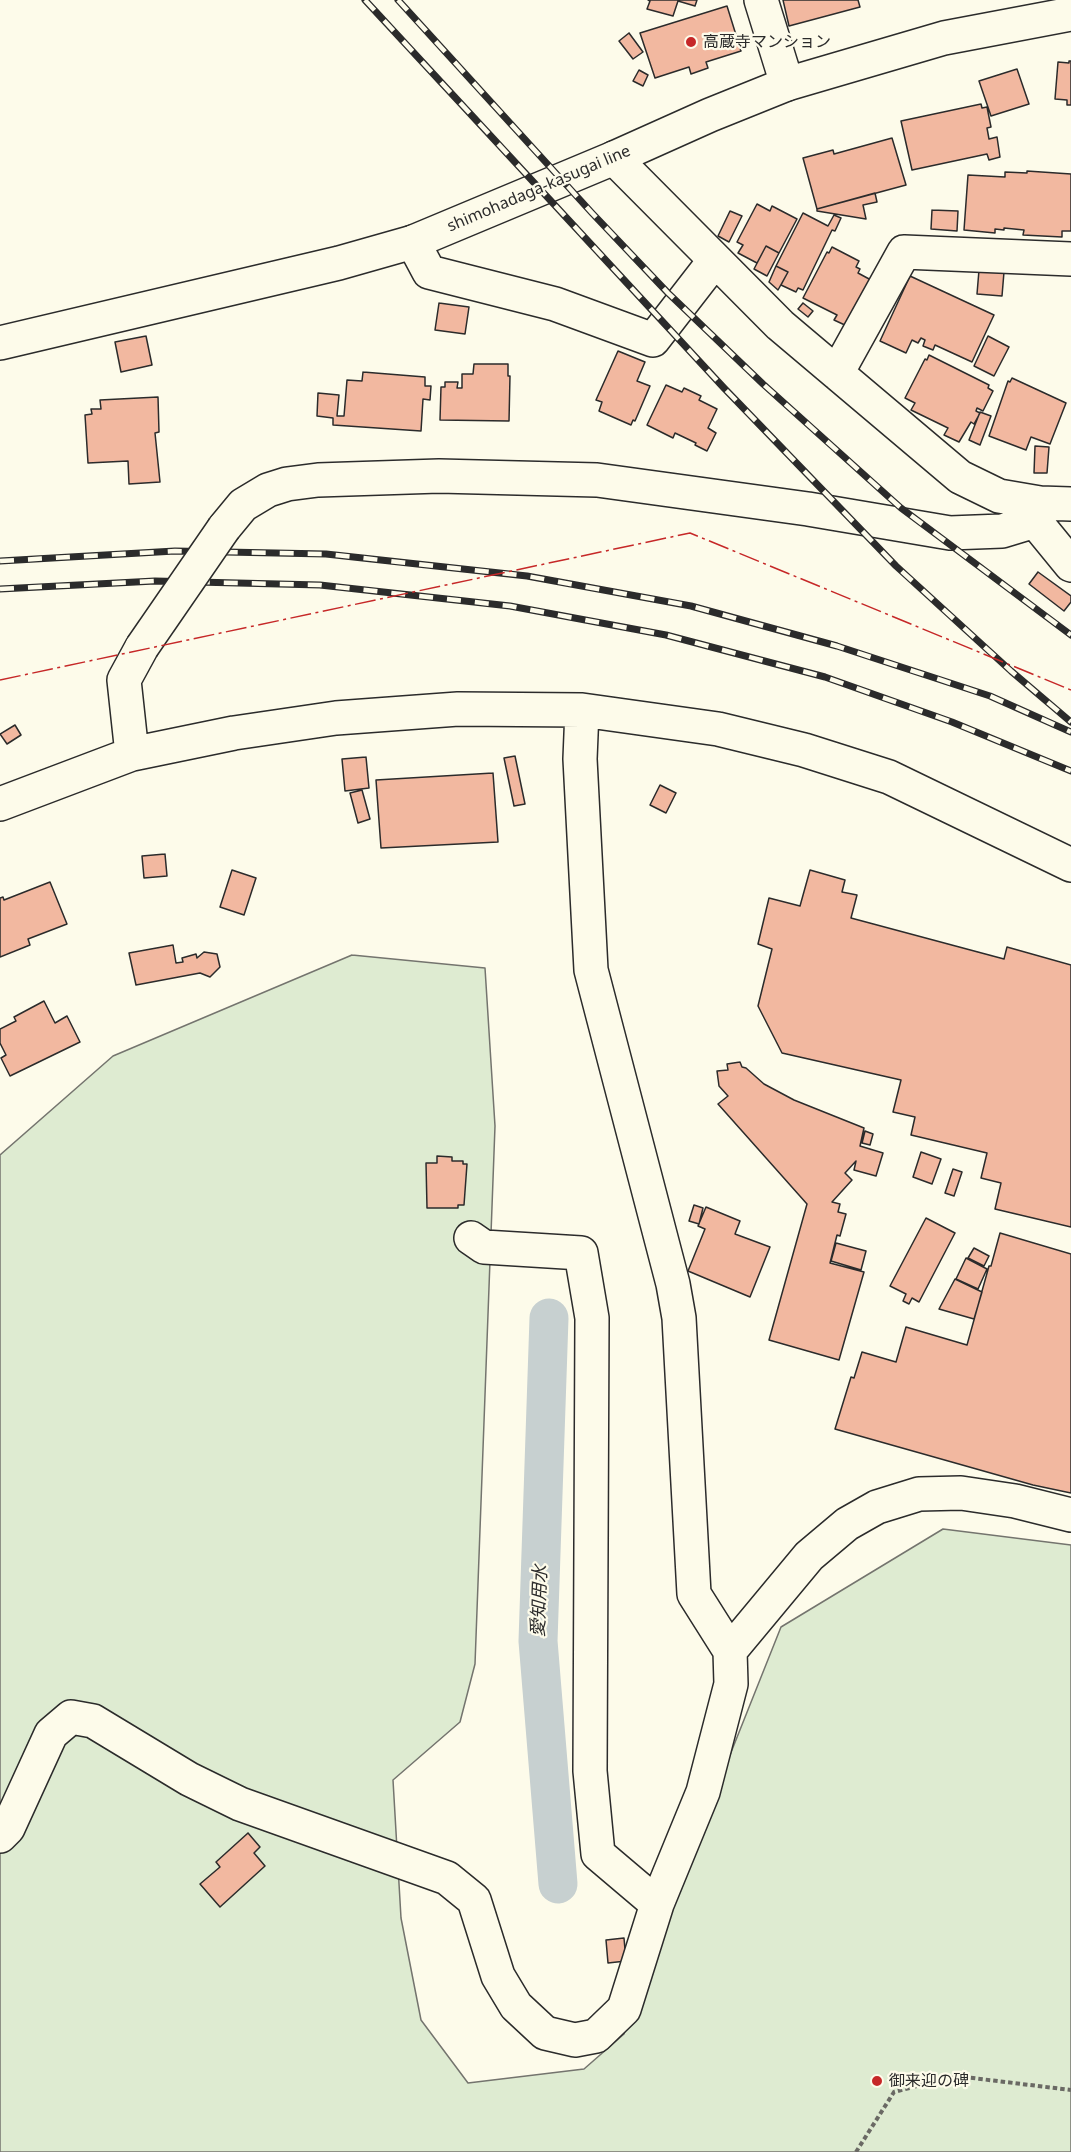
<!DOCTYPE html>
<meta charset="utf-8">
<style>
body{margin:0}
canvas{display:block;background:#fdfbea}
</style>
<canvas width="1071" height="2152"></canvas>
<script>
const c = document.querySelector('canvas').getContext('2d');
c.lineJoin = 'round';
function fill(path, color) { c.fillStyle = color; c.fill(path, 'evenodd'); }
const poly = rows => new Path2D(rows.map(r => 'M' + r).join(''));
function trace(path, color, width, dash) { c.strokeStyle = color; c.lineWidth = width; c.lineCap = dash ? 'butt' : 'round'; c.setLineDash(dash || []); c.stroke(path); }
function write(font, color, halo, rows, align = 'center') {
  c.font = font + ' "Noto Sans","Noto Sans JP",sans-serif'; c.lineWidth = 4.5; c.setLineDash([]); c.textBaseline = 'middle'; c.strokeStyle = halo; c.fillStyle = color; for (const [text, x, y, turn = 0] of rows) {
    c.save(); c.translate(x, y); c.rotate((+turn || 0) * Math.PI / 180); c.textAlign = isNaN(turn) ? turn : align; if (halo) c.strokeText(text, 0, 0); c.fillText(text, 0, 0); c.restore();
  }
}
const green = poly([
 [352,955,485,968,495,1126,475,1664,460,1722,393,1780,401,1918,421,2020,468,2083,584,2069,624,2034,656,1921,718,1785,781,1627,943,1529,1071,1545,1071,2152,0,2152,0,1155,113,1056,352,955]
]);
fill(green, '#deebd1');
trace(green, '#74746e', 1.5);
trace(poly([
 [549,1318,538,1641,558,1884]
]), '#c7d0d0', 39);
const building = poly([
 [648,0,697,0,695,6,678,1,673,16,647,9,650,1,648,0],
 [783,0,858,0,860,7,789,26,783,0],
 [727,6,741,51,706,62,708,68,691,74,689,67,655,78,640,33,727,6],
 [629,33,643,52,633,59,619,41,629,33],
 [1069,61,1071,61,1071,105,1067,105,1067,100,1055,99,1058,62,1069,63,1069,61],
 [1017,69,1029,104,991,116,979,81,1017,69],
 [639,70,648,75,643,86,633,81,639,70],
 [981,104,982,108,987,107,991,127,987,128,989,139,997,137,1000,157,989,160,987,154,912,170,901,121,981,104],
 [892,138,906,185,817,209,803,158,833,150,834,154,892,138],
 [1027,171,1071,174,1071,231,1062,231,1062,237,1023,235,1024,230,1004,228,1004,230,995,229,995,233,964,230,968,175,1005,177,1005,172,1027,173,1027,171],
 [875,193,877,202,863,205,866,219,817,211,817,209,875,193],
 [757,204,770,211,772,206,797,219,779,253,766,246,757,263,738,253,743,245,737,242,757,204],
 [932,210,958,211,957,231,931,229,932,210],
 [730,211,742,216,729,242,718,236,730,211],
 [803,213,828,226,834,215,841,218,835,231,832,230,803,290,798,288,796,292,781,285,788,272,776,266,803,213],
 [766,246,779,253,767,276,754,269,766,246],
 [832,247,859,261,856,267,860,269,858,273,871,280,847,326,834,320,837,315,803,298,827,252,829,253,832,247],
 [980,258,1005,260,1002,296,977,294,980,258],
 [776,266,788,272,778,290,769,282,776,266],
 [910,276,994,315,972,362,935,345,933,350,923,346,925,340,921,338,918,343,912,340,906,353,880,341,910,276],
 [439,303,469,307,465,334,435,330,439,303],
 [803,303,813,311,808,317,798,309,803,303],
 [146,336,152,365,121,372,115,342,146,336],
 [988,336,1009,347,994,376,974,366,988,336],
 [618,351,645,362,637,381,650,386,635,421,633,420,631,425,599,411,602,402,596,400,618,351],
 [929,355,989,385,988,388,993,391,983,411,977,408,976,411,980,413,974,424,971,422,959,442,944,435,948,428,911,410,915,403,905,398,925,359,927,360,929,355],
 [474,364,508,364,508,376,510,376,509,421,440,420,441,387,445,387,445,382,458,382,457,388,462,388,462,374,473,374,474,364],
 [363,372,425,377,425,386,431,386,430,400,423,399,421,431,333,425,333,418,317,416,318,393,339,395,337,416,344,416,347,380,362,381,363,372],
 [1012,378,1066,403,1050,444,1031,437,1026,450,989,436,1008,381,1010,382,1012,378],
 [666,385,682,392,684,388,701,396,699,400,717,409,708,428,716,433,707,451,695,445,696,443,675,433,673,438,647,425,666,385],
 [158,397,159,432,155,433,160,482,129,484,128,461,88,463,85,415,92,414,91,409,101,409,100,400,158,397],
 [980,412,991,416,980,445,969,440,980,412],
 [1035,446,1049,447,1047,473,1034,473,1035,446],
 [1038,572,1071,596,1071,602,1064,611,1029,584,1038,572],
 [15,725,21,735,7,744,0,734,15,725],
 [515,756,525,804,514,806,504,758,515,756],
 [366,757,369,788,345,791,342,759,366,757],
 [493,773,498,842,381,848,376,780,493,773],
 [660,785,676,793,666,813,650,805,660,785],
 [362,790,370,819,358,823,350,793,362,790],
 [165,854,167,876,144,878,142,856,165,854],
 [232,870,256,878,244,915,220,907,232,870],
 [810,870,845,880,842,892,857,895,851,918,1004,959,1007,947,1071,965,1071,1227,995,1209,1001,1183,981,1178,987,1153,911,1135,915,1117,893,1112,901,1080,782,1053,758,1006,772,949,758,944,769,898,800,906,810,870],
 [50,882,67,924,28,939,30,945,0,957,0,898,3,897,4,900,50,882],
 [173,945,176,963,183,962,182,958,196,954,197,958,204,952,217,954,220,967,210,977,200,973,136,985,129,953,173,945],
 [44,1001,55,1023,67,1016,80,1042,10,1076,1,1058,6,1055,0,1043,0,1029,16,1021,14,1017,44,1001],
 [740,1062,742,1067,746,1068,764,1084,794,1100,864,1128,860,1146,883,1153,876,1176,854,1170,856,1161,845,1173,852,1180,832,1202,840,1204,838,1212,846,1214,840,1236,837,1235,830,1263,864,1272,839,1360,769,1340,807,1204,718,1104,728,1096,719,1086,717,1071,728,1070,727,1064,740,1062],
 [865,1131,873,1134,870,1145,862,1143,865,1131],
 [921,1152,941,1159,932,1184,913,1177,921,1152],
 [437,1156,452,1157,452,1161,463,1161,463,1164,467,1164,464,1205,458,1205,458,1208,427,1208,426,1163,437,1163,437,1156],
 [953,1169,962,1172,954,1196,945,1193,953,1169],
 [694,1205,703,1208,699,1224,689,1221,694,1205],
 [706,1207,740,1221,735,1234,770,1247,750,1297,688,1271,705,1229,698,1226,706,1207],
 [926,1218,955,1233,919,1302,912,1298,909,1304,903,1301,906,1294,890,1286,926,1218],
 [1000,1233,1071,1254,1071,1493,1033,1485,835,1429,851,1377,854,1378,862,1352,896,1362,906,1327,967,1345,989,1266,991,1266,1000,1233],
 [836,1243,866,1251,861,1270,831,1261,836,1243],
 [974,1248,989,1256,984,1266,968,1258,974,1248],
 [966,1258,987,1269,978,1289,956,1279,966,1258],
 [955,1279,982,1292,974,1319,939,1309,955,1279],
 [248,1833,260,1847,254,1853,265,1866,220,1907,200,1884,220,1867,216,1862,248,1833],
 [624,1938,626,1961,608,1963,606,1940,624,1938]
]);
fill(building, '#f2b8a0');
trace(building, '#2b2b2b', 1.5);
const minor = poly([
 [761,0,787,84],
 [614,158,780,325,960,477,999,496,1040,503,1035,521,1071,565],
 [413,242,429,272,555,304,653,340,715,260],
 [837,373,904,252,1071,259],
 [1040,503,1071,504],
 [224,528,243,505,268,490,287,484,318,480,439,476,597,480,808,509,950,533,1002,531,1035,521],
 [132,754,124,680,142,647],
 [0,804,132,754,234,733,336,718,458,709,582,710,718,729,804,750,889,777,1071,865],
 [471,1238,484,1247,581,1253,592,1318,590,1771,598,1854,657,1904],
 [730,1651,809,1556,847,1524,877,1507,919,1494,961,1493,1015,1501,1071,1515],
 [0,1836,8,1828,51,1734,71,1717,93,1721,189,1779,240,1804,447,1878,474,1900,498,1976,516,2006,545,2033,575,2040,596,2036,624,2009,657,1904,703,1792,731,1684,730,1651,694,1594,679,1318,673,1284,591,970,580,759,582,710]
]);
const major = poly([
 [0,343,339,263,413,242,614,158,710,115,787,84,944,38,1071,14]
]);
trace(minor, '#2b2b2b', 36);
trace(major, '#2b2b2b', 36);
trace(poly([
 [856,2152,894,2092,956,2076,1071,2090]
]), '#6a6964', 4, [4.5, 3]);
trace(minor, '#fdfbea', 33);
trace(major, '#fdfbea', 33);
const rail = poly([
 [365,0,724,388,896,566,1011,671,1071,722],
 [398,0,592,213,668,293,763,384,901,508,1071,635],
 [0,561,175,551,326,554,527,576,691,606,837,646,990,696,1071,732],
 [0,589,155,581,320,585,510,606,666,635,825,677,952,722,1071,771]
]);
trace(rail, '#2b2b2b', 7);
trace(rail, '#fdfbea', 4.5, [14]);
const minorBridge = poly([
 [142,647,224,528]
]);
trace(minorBridge, '#2b2b2b', 36, []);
trace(minorBridge, '#fdfbea', 33);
trace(poly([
 [0,680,690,533,1071,690]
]), '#c62828', 1.5, [21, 4.5, 3, 4.5]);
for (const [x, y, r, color] of [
 [691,42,6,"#c62828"],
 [877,2081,6,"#c62828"]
]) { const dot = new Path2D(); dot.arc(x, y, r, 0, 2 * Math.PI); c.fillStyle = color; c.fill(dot); trace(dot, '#fdfbea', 2); }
write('16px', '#2b2b2b', '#fdfbea', [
 ["高蔵寺マンション",703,42],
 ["御来迎の碑",889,2081]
], 'left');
write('16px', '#2b2b2b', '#fdfbea', [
 ["shimohadaga-kasugai line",539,189,-23]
]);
write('italic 18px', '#2b2b2b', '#fdfbea', [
 ["愛知用水",540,1601,-88]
]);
</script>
